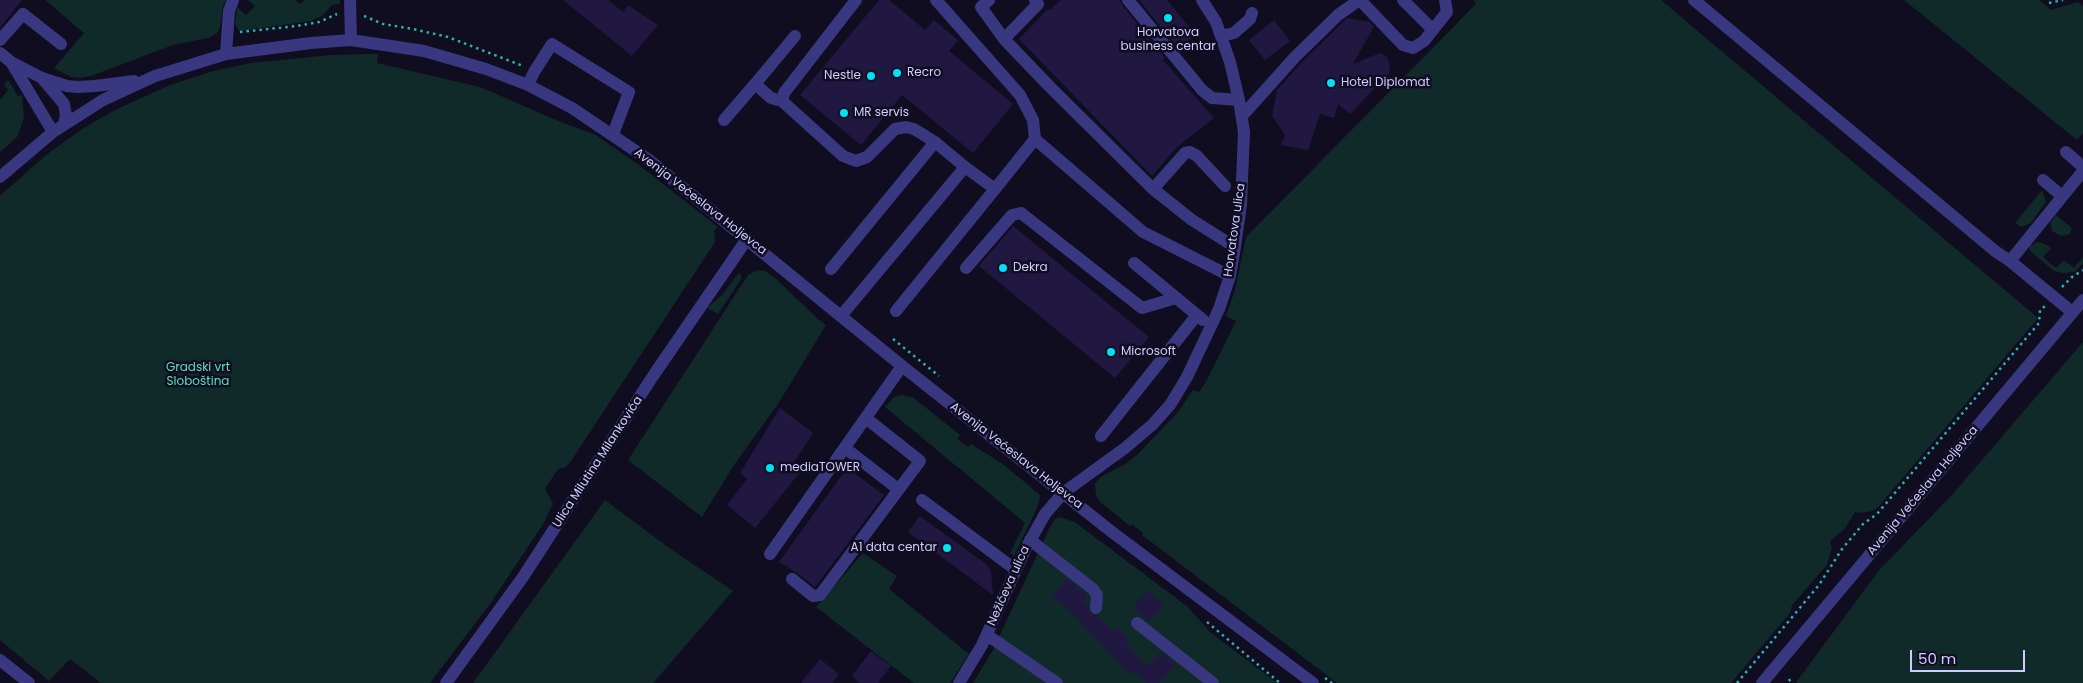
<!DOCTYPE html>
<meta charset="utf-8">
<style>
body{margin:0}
#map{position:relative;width:2083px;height:683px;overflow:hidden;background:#100d20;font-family:Poppins,sans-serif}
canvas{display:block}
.scale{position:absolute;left:1910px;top:650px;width:115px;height:22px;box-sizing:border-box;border:2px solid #d1ccff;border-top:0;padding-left:6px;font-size:15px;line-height:18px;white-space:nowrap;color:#d1ccff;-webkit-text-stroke:4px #100d20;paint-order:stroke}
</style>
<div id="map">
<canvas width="2083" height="683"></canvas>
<div class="scale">50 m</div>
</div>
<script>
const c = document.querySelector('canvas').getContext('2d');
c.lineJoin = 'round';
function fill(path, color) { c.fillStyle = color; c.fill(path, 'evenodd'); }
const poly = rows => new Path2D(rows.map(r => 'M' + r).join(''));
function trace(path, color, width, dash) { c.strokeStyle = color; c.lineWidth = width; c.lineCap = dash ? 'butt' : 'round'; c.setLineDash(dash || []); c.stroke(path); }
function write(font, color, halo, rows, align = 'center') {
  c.font = font + ' Poppins,sans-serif'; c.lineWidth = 5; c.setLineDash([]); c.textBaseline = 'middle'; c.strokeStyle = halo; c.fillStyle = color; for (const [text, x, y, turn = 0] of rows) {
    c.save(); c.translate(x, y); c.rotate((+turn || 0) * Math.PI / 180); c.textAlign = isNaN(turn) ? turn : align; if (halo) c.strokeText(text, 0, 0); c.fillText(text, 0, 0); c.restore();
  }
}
fill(poly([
 [45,0,226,0,223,6,220,27,217,33,208,38,173,45,91,76,80,78,71,77,54,68,84,33],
 [248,0,295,0,301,4,304,0,340,0,340,4,332,5,322,16,311,21,239,31,235,24,237,7,246,15,255,6],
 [1473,0,1661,0,2038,318,1879,506,1872,511,1861,513,1855,512,1844,530,1830,541,1832,548,1827,565,1792,605,1790,613,1731,683,1337,683,1142,535,1143,533,1132,524,1130,526,1100,502,1096,496,1095,483,1102,476,1124,465,1138,454,1178,412,1193,390,1199,392,1207,380,1236,321,1226,316,1235,290,1246,237,1476,4],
 [1904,0,2039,0,2051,10,2078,2,2083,6,2083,133,2077,140],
 [368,54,378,54,377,63,480,87,563,123,594,134,635,162,718,227,714,231,715,242,569,464,564,468,558,469,545,489,553,503,545,521,490,604,430,683,101,683,70,659,49,681,0,640,0,196,46,155,82,129,117,109,170,85,213,71,251,63,331,55],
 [8,80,18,96,22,95,24,118,17,137,0,152,0,100,8,90,4,85],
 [2042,190,2046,202,2031,223,2022,227,2015,223],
 [2056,215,2072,228,2070,234,2061,236,2052,231,2050,223],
 [2037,242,2043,243,2051,248,2043,257,2056,268,2064,260,2074,268,2083,257,2083,263,2075,272,2063,273,2054,271,2029,250,2030,246],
 [757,270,765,271,774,277,819,320,826,325,778,404,734,465,702,517,628,460,748,275],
 [738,274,741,274,741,279,718,314,707,308,722,295],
 [2083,342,2083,683,1797,683,1797,681,1880,569,1952,495],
 [902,395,914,398,960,435,957,439,968,447,971,444,1003,464,1039,494,1040,498,1036,510,1014,556,1010,553,1025,523,885,407,894,397],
 [605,500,672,550,733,591,653,683,473,683],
 [1061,517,1076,523,1188,607,1210,632,1277,683,973,683,993,650,1050,527,1055,519],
 [863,553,897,576,889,589,969,654,950,683,914,683,816,607]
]), '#102a29');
fill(poly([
 [0,0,22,0,0,28],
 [563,0,608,0,623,12,628,5,658,25,632,56],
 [879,0,889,0,925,30,934,20,958,40,949,51,1013,104,973,153,902,95,861,145,800,95],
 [1061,0,1120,0,1122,5,1165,58,1163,60,1214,118,1177,147,1152,176,1019,39,1048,9,1050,10],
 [1139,0,1167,0,1196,35,1178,48],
 [1347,18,1370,22,1374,27,1353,64,1380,53,1387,57,1390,65,1389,74,1350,114,1338,104,1334,118,1320,114,1308,150,1281,145,1285,135,1272,116,1277,90,1301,63],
 [1274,20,1290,41,1265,60,1249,40],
 [1013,226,1149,337,1115,378,979,266],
 [780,408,813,433,792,465,801,471,755,528,727,505,747,479,740,473],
 [847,468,884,495,815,587,797,573,779,562],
 [920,516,987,565,991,571,993,595,908,532],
 [1066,578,1087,595,1083,600,1088,605,1091,614,1098,616,1113,632,1118,627,1130,640,1126,644,1147,666,1161,652,1176,665,1158,683,1147,683,1135,671,1130,675,1068,609,1052,597],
 [1148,590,1164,605,1149,622,1133,607],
 [871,651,891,666,878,683,860,683,852,676],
 [820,659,839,674,832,683,801,683]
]), '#201841');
trace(poly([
 [2049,3,2063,0],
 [364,16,383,24,413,29,448,37,523,66],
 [240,32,297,26,319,22,337,14],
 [2062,287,2072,277,2083,270],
 [893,339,939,376],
 [1207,622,1280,683],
 [1325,678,1332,683],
 [1789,679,1791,683],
 [1737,683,1819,585,1842,549,1863,524,1877,514,2039,323,2040,310,2045,306]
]), '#2cb3a9', 2.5, [2.5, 4]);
trace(poly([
 [350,0,351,40],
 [856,0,784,93,782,101,843,156,856,161,867,157,895,129,906,127,914,129,935,142,965,167,995,189,1035,139],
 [936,0,1020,95,1033,120,1035,139,1143,232,1230,276],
 [989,0,981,7,1004,39,1050,87,1153,189,1192,220,1235,247],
 [1128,0,1202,90,1212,98,1239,100],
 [1360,0,1403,45,1413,48,1424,41,1447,12,1445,0],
 [1403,0,1433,30],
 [1694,0,1995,251,2010,261,2072,312],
 [1221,36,1234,33,1250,19,1252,13],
 [1004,39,1038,4,1035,0],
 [0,40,23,14,61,44],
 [0,53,11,62,42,78,64,104,66,115,64,124],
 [226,54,229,11,233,0],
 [11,62,53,132],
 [42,78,67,86,77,87,95,86,134,81],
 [528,85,534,72,552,44,629,92,613,134],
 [782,101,771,98,755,84,795,36],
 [1242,116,1295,57,1338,15,1359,0],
 [724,120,755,84],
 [2066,152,2083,167],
 [0,177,53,132,103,100,155,76,226,54,311,43,351,40,424,51,486,69,528,85,572,108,649,160,902,366,1112,532,1313,683],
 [2043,180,2062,196],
 [1153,189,1185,153,1190,152,1197,156,1225,186],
 [2010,261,2083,171],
 [1134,263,1203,320],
 [966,268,1012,215,1021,213,1142,308,1176,298],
 [831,269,935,142],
 [896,311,995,189],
 [841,316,965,167],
 [1101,436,1197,315],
 [845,448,898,489],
 [922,500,1016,570],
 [1030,540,1093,589,1097,595,1096,608],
 [770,554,902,366],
 [792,579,813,596,820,595,920,461,867,419],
 [1137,623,1213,683],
 [987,635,1057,683],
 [0,660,29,683],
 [446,683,523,577,653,376,747,239],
 [959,683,982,645,1026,548,1045,514,1063,493,1125,448,1152,425,1170,405,1187,377,1219,309,1230,276,1235,247,1241,205,1244,132,1239,100,1230,62,1216,22,1202,0],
 [1762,683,2083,300]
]), '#393780', 12);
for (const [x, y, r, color] of [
 [1168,18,5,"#00e1f7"],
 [897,73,5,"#00e1f7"],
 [871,76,5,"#00e1f7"],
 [1331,83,5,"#00e1f7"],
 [844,113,5,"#00e1f7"],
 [1003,268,5,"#00e1f7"],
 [1111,352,5,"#00e1f7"],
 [770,468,5,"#00e1f7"],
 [947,548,5,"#00e1f7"]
]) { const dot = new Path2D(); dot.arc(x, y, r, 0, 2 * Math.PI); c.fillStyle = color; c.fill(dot); trace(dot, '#100d20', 2); }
write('12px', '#d1ccff', '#100d20', [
 ["Horvatova",1168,33,"center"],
 ["business centar",1168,47,"center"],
 ["Recro",907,73],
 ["Nestle",861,76,"right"],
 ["Hotel Diplomat",1341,83],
 ["MR servis",854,113],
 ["Dekra",1013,268],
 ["Microsoft",1121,352],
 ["mediaTOWER",780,468],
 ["A1 data centar",937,548,"right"]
], 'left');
write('12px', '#d1ccff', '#100d20', [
 ["Avenija Većeslava Holjevca",700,202,38],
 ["Horvatova ulica",1235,230,-82],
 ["Avenija Većeslava Holjevca",1016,456,38],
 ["Ulica Milutina Milankovića",598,462,-57],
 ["Avenija Većeslava Holjevca",1923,491,-50],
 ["Nežićeva ulica",1009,586,-66]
]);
write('12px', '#57e0bc', '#100d20', [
 ["Gradski vrt",198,368],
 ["Sloboština",198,382]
]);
</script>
